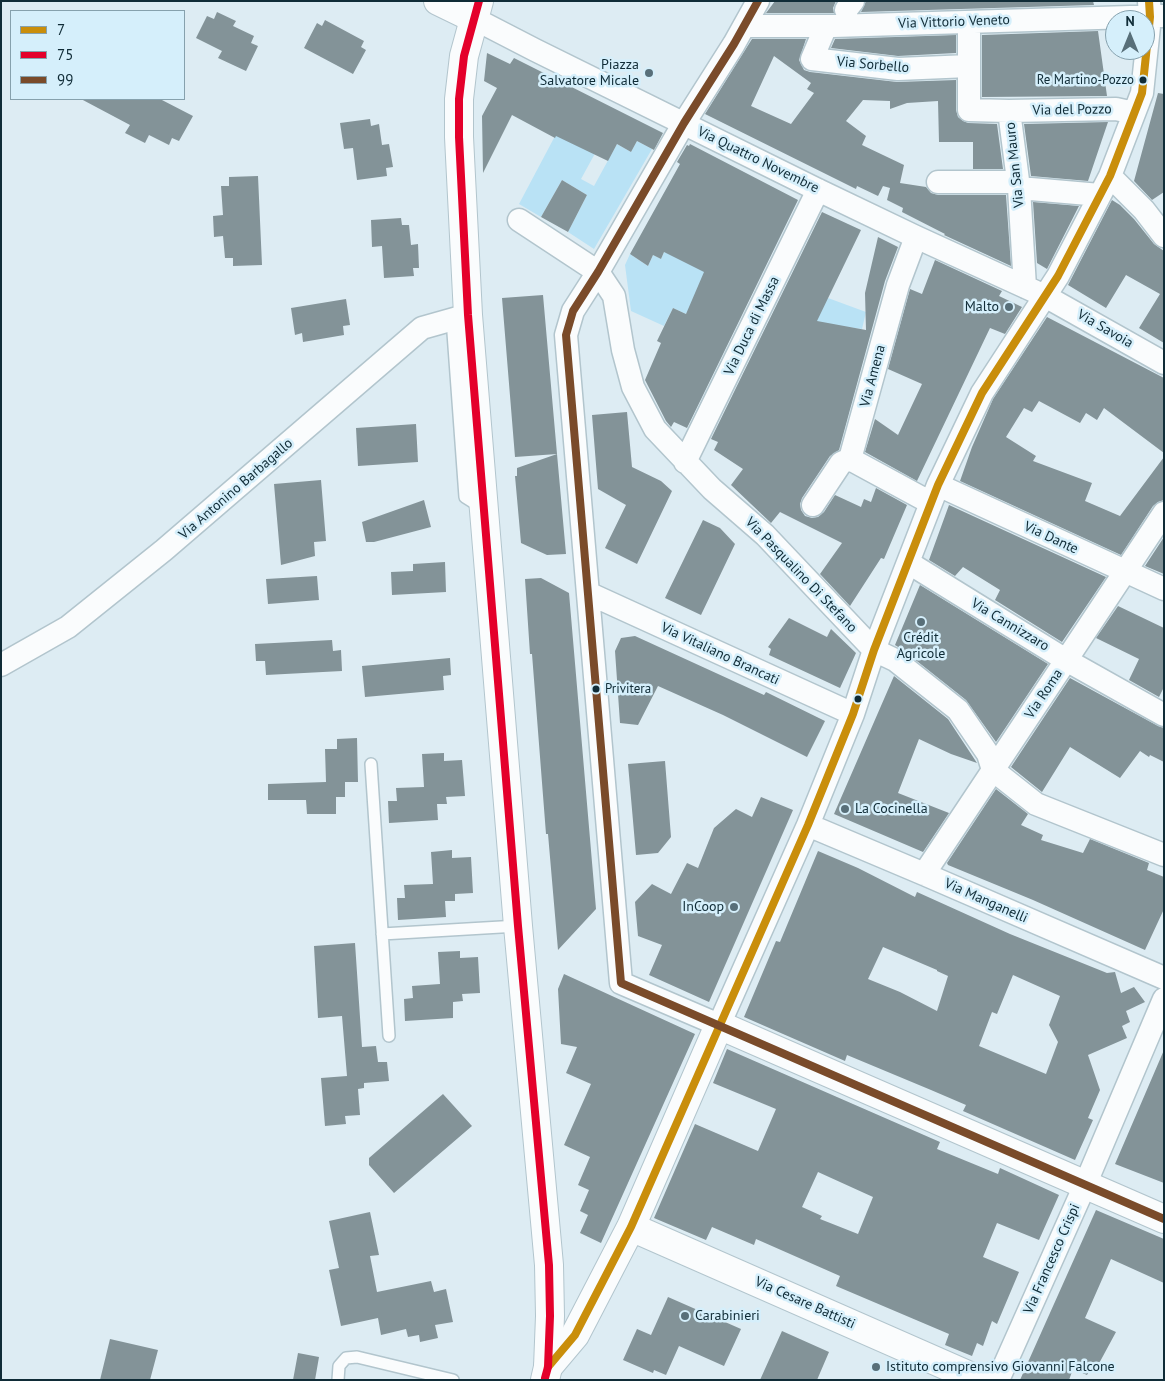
<!DOCTYPE html>
<meta charset="utf-8">
<style>
body{margin:0}
#map{position:relative;width:1165px;height:1381px;overflow:hidden;background:#ddecf3;font-family:"PT Sans",sans-serif}
canvas{display:block}
.frame{position:absolute;inset:0;border:2px solid #102c37;pointer-events:none}
.legend{position:absolute;left:10px;top:10px;width:175px;height:90px;box-sizing:border-box;background:#d5effb;border:1px solid #86a1ad;margin:0;padding:6px 9px;list-style:none;font-size:15px;color:#102c37}
.legend li{display:flex;align-items:center;gap:10px;height:25px}
.legend b{width:25px;border:1px solid #86a1ad}
.north{position:absolute;left:1105px;top:10px;width:50px;height:50px;box-sizing:border-box;background:#d5effb;border:1px solid #86a1ad;border-radius:50%;rotate:0deg;font-size:14px;font-weight:700;line-height:20px;text-align:center;color:#102c37}
.north::after{content:'';display:block;margin:auto;width:18px;height:22px;background:#586f79;clip-path:polygon(50% 0,100% 100%,50% 72%,0 100%)}
</style>
<div id="map">
<canvas width="1165" height="1381"></canvas>
<div class="frame"></div>
<ul class="legend">
<li><b style="height:6px;background:#c98e0b"></b>7</li>
<li><b style="height:6px;background:#e4002b"></b>75</li>
<li><b style="height:6px;background:#7a4b2a"></b>99</li>
</ul>
<div class="north">N</div>
</div>
<script>
const c = document.querySelector('canvas').getContext('2d');
c.lineJoin = 'round';
function fill(path, color) { c.fillStyle = color; c.fill(path, 'evenodd'); }
const poly = rows => new Path2D(rows.map(r => 'M' + r).join(''));
function trace(path, color, width, dash) { c.strokeStyle = color; c.lineWidth = width; c.lineCap = dash ? 'butt' : 'round'; c.setLineDash(dash || []); c.stroke(path); }
function write(font, color, halo, rows, align = 'center') {
  c.font = font + ' "PT Sans",sans-serif'; c.lineWidth = 5; c.setLineDash([]); c.textBaseline = 'middle'; c.strokeStyle = halo; c.fillStyle = color; for (const [text, x, y, turn = 0] of rows) {
    c.save(); c.translate(x, y); c.rotate((+turn || 0) * Math.PI / 180); c.textAlign = isNaN(turn) ? turn : align; if (halo) c.strokeText(text, 0, 0); c.fillText(text, 0, 0); c.restore();
  }
}
fill(poly([
 [563,121,598,148,581,179,594,186,617,144,631,152,637,141,652,149,594,249,568,232,587,195,562,180,541,217,519,204],
 [664,252,722,266,686,314,673,308,664,326,631,311,625,265,630,254,648,266,653,255,661,259],
 [828,298,866,312,862,329,808,322]
]), '#b9e2f5');
fill(poly([
 [775,1,836,1,833,8,834,13,766,13],
 [866,1,1093,1,1094,5,861,12],
 [217,12,236,21,233,26,254,36,251,43,258,46,246,71,218,58,222,51,196,38,207,16,214,19],
 [325,20,364,41,361,47,366,50,353,74,304,48,317,23,322,26],
 [1098,31,1107,96,982,97,982,35],
 [956,35,956,53,898,56,831,48,835,39],
 [752,39,806,39,799,60,804,70,810,72,897,82,956,80,956,110,958,117,963,121,968,123,997,124,1003,169,973,169,973,142,939,142,938,101,907,103,890,109,890,101,863,100,846,121,866,136,862,145,904,165,900,183,926,187,931,193,938,195,1006,195,1011,266,944,235,945,234,902,212,903,208,887,200,890,188,883,186,878,196,857,186,856,189,705,114],
 [774,56,811,83,807,89,814,93,791,124,751,106],
 [487,53,510,64,514,58,663,133,654,150,637,141,631,152,617,144,608,161,556,136,555,138,512,115,483,173,482,116,497,88,484,81],
 [1158,93,1164,94,1164,192,1152,200,1134,181],
 [81,99,160,99,193,116,179,141,172,138,169,145,149,135,145,143,125,133,130,125],
 [370,119,371,126,379,124,382,145,389,144,393,167,386,168,387,176,357,180,353,148,344,149,340,123],
 [1108,122,1088,181,1031,176,1024,124],
 [690,144,798,200,687,428,674,422,671,427,666,421,645,380,661,343,657,341,673,308,686,314,704,272,664,252,661,259,653,255,648,266,630,254,680,164,677,162,687,145,689,146],
 [258,176,262,265,233,266,233,258,225,258,223,236,214,237,213,216,223,215,221,186,229,186,229,177],
 [562,180,587,195,568,232,541,217],
 [1112,200,1120,205,1134,219,1154,244,1164,251,1164,343,1139,328,1160,294,1126,275,1106,308,1068,285],
 [1033,202,1079,206,1047,269,1037,263],
 [822,212,861,230,817,321,866,330,865,293,878,237,898,247,885,281,839,450,830,456,802,498,800,504,801,510,805,516,812,518,818,517,824,512,835,495,861,507,864,499,871,502,876,488,907,505,884,559,881,558,850,606,820,574,842,543,780,512,771,523,731,485,743,469,714,450,718,442,711,439],
 [401,218,402,225,409,225,411,245,418,244,419,268,413,268,414,276,384,278,382,246,372,247,371,220],
 [935,260,1002,291,999,296,1022,307,1005,334,990,328,917,481,865,452,875,419,898,435,922,384,888,369,910,289,922,294],
 [543,295,557,454,515,457,502,298],
 [346,299,350,325,343,326,344,335,303,342,302,333,295,335,291,308],
 [1047,317,1164,378,1164,453,1104,408,1097,420,1086,413,1080,423,1039,401,1032,412,1024,408,1006,437,1036,456,1033,461,1092,483,1085,501,1120,516,1164,457,1164,500,1158,502,1153,506,1121,555,960,481,972,447,993,399],
 [627,412,632,467,661,481,672,491,637,564,605,548,626,505,598,489,592,415],
 [416,424,418,462,358,466,356,428],
 [557,454,566,554,547,555,521,543,515,476,517,476,517,468],
 [321,480,326,541,314,542,315,556,281,565,274,484],
 [424,500,431,527,374,542,366,542,362,522],
 [949,505,1106,577,1062,642,995,600,1000,590,963,567,955,576,929,560],
 [703,520,720,528,735,544,701,615,665,598],
 [1164,537,1164,574,1145,566],
 [445,562,446,592,392,595,391,572,413,571,413,564],
 [317,576,319,600,268,604,266,579],
 [541,578,569,593,596,909,558,950,548,834,546,834,532,654,530,654,525,579],
 [920,585,1048,664,996,742,966,700,903,650,895,645],
 [1118,606,1164,628,1164,687,1159,697,1129,680,1139,659,1096,638],
 [789,618,827,637,831,629,856,653,840,688,769,655,771,649,768,647],
 [635,636,764,695,766,692,825,721,807,757,723,715,658,686,638,725,620,723,615,651,621,638],
 [332,640,333,651,341,650,342,671,266,675,265,661,256,661,255,644],
 [450,658,451,675,443,676,444,690,365,697,362,666],
 [894,676,948,719,977,763,951,754,919,739,898,793,949,813,923,852,834,814],
 [1070,678,1158,726,1164,728,1164,762,1150,755,1149,757,1140,751,1120,778,1070,747,1042,792,1011,767],
 [357,738,358,782,345,782,345,797,336,797,336,814,307,814,306,800,268,800,268,784,326,782,325,749,337,749,337,739],
 [444,753,444,761,462,760,465,796,446,797,447,804,437,804,438,820,389,823,388,801,397,801,396,788,424,787,422,754],
 [665,761,671,837,658,853,636,855,628,764],
 [996,789,1028,814,1021,825,1043,835,1041,840,1083,853,1090,839,1149,863,1147,870,1164,877,1164,909,1145,950,1033,900,948,865,947,863],
 [761,797,793,810,709,1002,649,975,662,945,638,936,635,902,652,884,671,894,687,863,698,868,714,828,736,809,752,817],
 [452,850,452,858,471,857,473,893,455,894,455,901,445,901,446,917,398,920,397,898,405,898,404,885,433,884,431,852],
 [818,851,858,868,915,897,917,892,1010,934,1107,973,1115,972,1121,993,1134,987,1145,1002,1126,1011,1130,1022,1122,1026,1127,1038,1088,1055,1100,1090,1088,1118,1093,1120,1075,1160,963,1111,966,1105,931,1090,847,1055,845,1061,744,1017,776,941,780,942],
 [883,947,937,970,937,971,948,976,937,1011,900,992,868,979],
 [1013,975,1060,996,1049,1025,1058,1042,1046,1074,979,1046,992,1012,997,1014],
 [355,943,362,1047,376,1046,378,1062,387,1062,389,1081,364,1083,364,1088,358,1089,360,1115,345,1116,346,1124,325,1126,321,1078,347,1076,342,1016,318,1018,314,946],
 [460,951,460,958,478,957,480,993,462,994,463,1001,453,1002,453,1018,405,1021,404,999,413,998,412,986,440,984,438,952],
 [564,974,695,1034,601,1243,580,1233,588,1215,580,1211,589,1190,578,1185,590,1157,564,1145,591,1084,566,1073,577,1047,561,1044,558,989],
 [727,1049,940,1142,937,1149,998,1174,1000,1168,1059,1195,1039,1240,997,1223,983,1257,1019,1272,997,1324,992,1321,983,1346,977,1343,972,1356,945,1345,949,1334,836,1286,840,1276,756,1239,754,1245,712,1227,706,1240,654,1218,695,1124,758,1151,776,1109,713,1083],
 [818,1172,873,1197,858,1234,820,1219,822,1216,802,1207],
 [1164,1050,1164,1183,1115,1164],
 [443,1094,472,1126,394,1193,369,1165,369,1158],
 [1096,1210,1164,1239,1164,1283,1111,1259,1085,1318,1116,1332,1096,1369,1091,1367,1087,1375,1073,1369,1069,1380,1020,1380],
 [370,1212,379,1255,370,1256,377,1292,431,1281,434,1292,446,1289,453,1322,435,1325,438,1338,420,1342,419,1335,408,1337,406,1329,381,1335,378,1318,341,1326,329,1270,339,1268,329,1221],
 [668,1297,741,1329,724,1366,679,1346,666,1375,654,1370,653,1373,623,1360,637,1329,651,1335],
 [782,1331,829,1352,817,1380,760,1380],
 [110,1339,158,1350,150,1380,100,1380],
 [298,1353,319,1357,315,1380,293,1380]
]), '#839398');
const lane = poly([
 [452,319,465,497,481,507],
 [371,764,389,1036],
 [382,934,518,926],
 [338,1380,339,1366,346,1358,357,1357,453,1380]
]);
const street = poly([
 [758,1,734,44,684,123,598,272,573,311,566,335,621,983,719,1025,808,825,853,714,874,650,938,485,982,393,1058,276,1110,176,1142,93,1150,17,1149,1],
 [846,10,853,1],
 [473,18,535,50,818,190,916,237,1045,296,1164,363],
 [969,22,969,110,1009,111,1019,188,1025,287],
 [744,26,833,26,1164,16],
 [826,26,812,59,898,69,969,66],
 [1009,111,1116,109,1134,113],
 [1110,176,1144,210,1164,236],
 [938,182,1017,182],
 [1019,188,1100,195],
 [519,220,598,272,614,296,623,350,633,387,655,429,712,489,765,535,874,650,895,660,958,710,988,754,993,770,1036,804,1164,855],
 [850,459,931,503],
 [685,462,818,190],
 [938,485,1164,589],
 [813,505,841,463,850,459,898,285,916,237],
 [909,563,1066,660,1164,715],
 [588,593,853,714],
 [1,665,68,627,164,550,422,328,468,315],
 [808,825,924,874,1164,978],
 [924,874,1164,513],
 [998,1380,1085,1185,1164,999]
]);
const secondary = poly([
 [438,1,473,18],
 [631,1227,979,1380],
 [548,1367,575,1335,631,1227,719,1025,1164,1219]
]);
const primary = poly([
 [479,1,464,56,459,99,459,137,468,315,518,926,549,1265,550,1316,548,1367,545,1380]
]);
trace(lane, '#b2c5cd', 14);
trace(street, '#b2c5cd', 25);
trace(secondary, '#b2c5cd', 30);
trace(primary, '#b2c5cd', 30);
trace(lane, '#fafcfd', 11);
trace(street, '#fafcfd', 22);
trace(secondary, '#fafcfd', 28);
trace(primary, '#fafcfd', 28);
trace(poly([
 [548,1367,575,1335,631,1227,808,825,853,714,874,650,938,485,982,393,1058,276,1110,176,1142,93,1150,17,1149,1]
]), '#c98e0b', 8);
trace(poly([
 [479,1,464,56,459,99,459,137,468,315,518,926,549,1265,550,1316,548,1367,545,1378]
]), '#e4002b', 8);
trace(poly([
 [758,1,734,44,684,123,598,272,573,311,566,335,621,983,1164,1219]
]), '#7a4b2a', 8);
for (const [x, y, r, color] of [
 [649,73,5,"#586f79"],
 [1143,80,4.5,"#102c37"],
 [1009,307,5,"#586f79"],
 [921,622,5,"#586f79"],
 [596,689,4.5,"#102c37"],
 [858,699,4.5,"#102c37"],
 [845,809,5,"#586f79"],
 [734,907,5,"#586f79"],
 [685,1316,5,"#586f79"],
 [876,1367,5,"#586f79"]
]) { const dot = new Path2D(); dot.arc(x, y, r, 0, 2 * Math.PI); c.fillStyle = color; c.fill(dot); trace(dot, '#d5effb', 2); }
write('13px', '#102c37', '#d5effb', [
 ["Re Martino-Pozzo",1134,80],
 ["Privitera",605,689,"left"]
], 'right');
write('14px', '#102c37', '#d5effb', [
 ["Via Vittorio Veneto",954,22,-2],
 ["Via Sorbello",873,65,5],
 ["Via del Pozzo",1072,110,-1],
 ["Via Quattro Novembre",758,160,26],
 ["Via San Mauro",1015,165,-96],
 ["Via Duca di Massa",752,326,-64],
 ["Via Savoia",1105,329,30],
 ["Via Amena",873,376,-75],
 ["Via Antonino Barbagallo",236,489,-41],
 ["Via Dante",1051,538,25],
 ["Via Pasqualino Di Stefano",801,575,46],
 ["Via Cannizzaro",1010,625,31],
 ["Via Vitaliano Brancati",720,654,25],
 ["Via Roma",1044,694,-56],
 ["Via Manganelli",986,901,24],
 ["Via Francesco Crispi",1052,1259,-66],
 ["Via Cesare Battisti",805,1303,24]
]);
write('14px', '#102c37', '#d5effb', [
 ["Piazza",639,65],
 ["Salvatore Micale",639,81],
 ["Malto",999,307],
 ["Crédit",921,638,"center"],
 ["Agricole",921,654,"center"],
 ["La Cocinella",855,809,"left"],
 ["InCoop",724,907],
 ["Carabinieri",695,1316,"left"],
 ["Istituto comprensivo Giovanni Falcone",886,1367,"left"]
], 'right');
</script>
